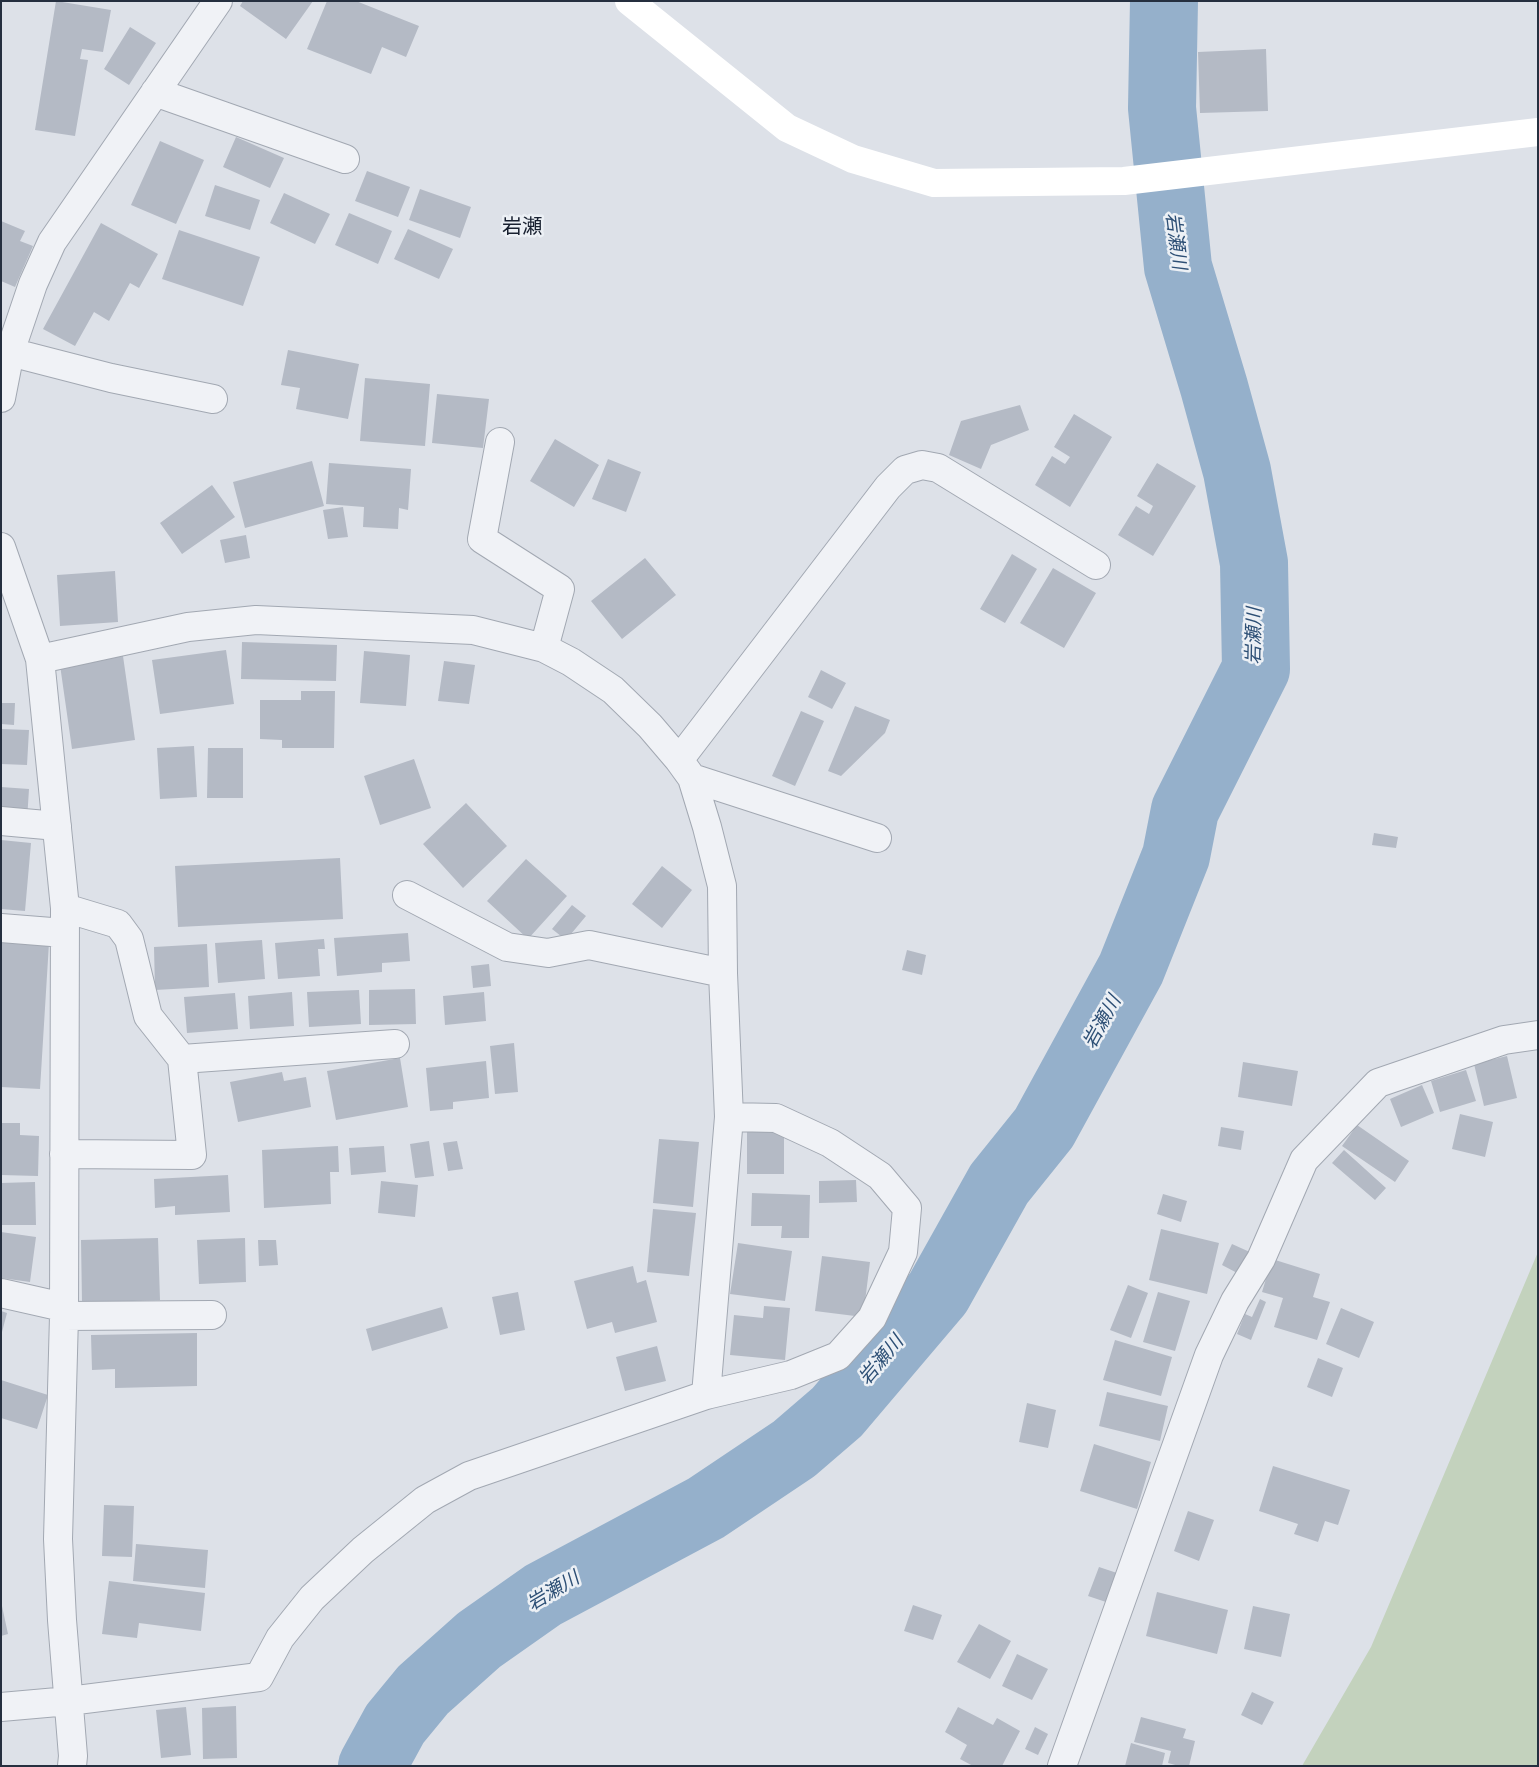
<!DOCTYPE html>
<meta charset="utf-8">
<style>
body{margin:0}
#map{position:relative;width:1539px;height:1767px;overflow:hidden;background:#dde1e8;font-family:"Golos Text",sans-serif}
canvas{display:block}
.frame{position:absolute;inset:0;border:2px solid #252f3f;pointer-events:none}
</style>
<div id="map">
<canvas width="1539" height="1767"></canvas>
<div class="frame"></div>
</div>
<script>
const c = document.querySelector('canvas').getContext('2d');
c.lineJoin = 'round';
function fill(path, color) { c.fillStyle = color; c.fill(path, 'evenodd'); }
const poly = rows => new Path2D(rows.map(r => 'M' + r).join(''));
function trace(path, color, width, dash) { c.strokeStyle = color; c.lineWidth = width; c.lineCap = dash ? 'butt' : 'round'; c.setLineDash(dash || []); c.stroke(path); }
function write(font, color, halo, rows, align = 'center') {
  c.font = font + ' "Golos Text","Noto Sans JP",sans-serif'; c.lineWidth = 5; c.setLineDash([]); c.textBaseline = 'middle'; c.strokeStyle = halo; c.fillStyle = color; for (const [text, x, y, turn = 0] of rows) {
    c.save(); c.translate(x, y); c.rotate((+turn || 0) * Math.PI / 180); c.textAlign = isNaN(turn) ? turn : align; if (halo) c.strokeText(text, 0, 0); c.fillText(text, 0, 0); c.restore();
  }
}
fill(poly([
 [1538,1252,1538,1766,1302,1766,1371,1647]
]), '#c3d2bd');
trace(poly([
 [372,1766,395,1724,423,1690,479,1640,543,1595,706,1508,794,1449,837,1412,938,1293,999,1184,1044,1128,1131,969,1176,856,1185,810,1256,669,1254,563,1237,471,1214,387,1178,267,1162,108,1164,1]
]), '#95b0cb', 68);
fill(poly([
 [56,1,111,10,103,52,82,49,80,59,88,60,75,136,35,130],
 [243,1,313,1,286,39,240,6],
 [327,1,356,1,419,26,406,57,382,47,371,74,307,49],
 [130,27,156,43,129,85,104,69],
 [1266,49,1268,111,1200,113,1198,52],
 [236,137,284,158,270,188,223,167],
 [160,141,204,160,176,224,131,205],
 [367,171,410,187,398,217,355,201],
 [215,185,260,200,250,230,205,216],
 [420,189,471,207,460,238,409,220],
 [284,193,330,214,315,244,270,223],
 [349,213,392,231,378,264,335,245],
 [1,221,25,231,20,241,33,246,15,287,1,281],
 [101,223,158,254,139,288,130,283,109,321,94,312,75,346,43,329],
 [408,229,453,249,439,279,394,259],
 [179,230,260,257,243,306,162,279],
 [288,350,359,364,348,419,296,409,300,388,281,385],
 [365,378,430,384,425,446,360,441],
 [437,394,489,399,483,448,432,443],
 [1020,405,1029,430,991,445,981,469,949,455,961,421],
 [1074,414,1112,437,1070,507,1035,485,1052,456,1065,464,1070,457,1054,447],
 [555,439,599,465,574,507,530,481],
 [608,459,641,472,626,512,592,499],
 [312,461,324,506,245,528,233,482],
 [329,463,411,469,408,510,399,508,398,529,363,527,364,507,326,504],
 [1157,463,1196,486,1153,556,1118,535,1136,506,1149,514,1153,506,1137,496],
 [212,485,235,517,182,554,160,523],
 [343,507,348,537,328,539,323,510],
 [246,535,250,558,225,563,220,540],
 [1012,554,1037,569,1005,623,980,609],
 [645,558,676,595,622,639,591,601],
 [1053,568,1096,593,1064,648,1020,623],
 [115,571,118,622,60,626,57,575],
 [242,642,337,645,336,681,241,679],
 [226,650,234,704,160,714,152,660],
 [364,651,410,655,406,706,360,703],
 [123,656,135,740,72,749,60,665],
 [444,661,475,665,469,704,438,701],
 [821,670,846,683,832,709,808,697],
 [301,691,335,691,334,748,282,748,282,740,260,739,260,700,301,700],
 [1,703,15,703,14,725,1,724],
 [855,706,890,720,885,733,841,776,828,771],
 [801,711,824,721,795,786,772,776],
 [1,729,29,730,27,765,1,764],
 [194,746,197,797,160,799,157,748],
 [208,748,243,748,243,798,207,798],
 [414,759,431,808,380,825,364,776],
 [1,787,29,789,27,820,1,818],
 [466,803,507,846,463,888,423,844],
 [1374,833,1398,837,1396,848,1372,845],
 [1,840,31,843,25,911,1,909],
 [340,858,343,919,178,927,175,866],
 [526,859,567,896,528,939,487,901],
 [662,866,692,890,662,928,632,904],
 [572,905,586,916,566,940,552,929],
 [408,933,410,961,382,963,382,972,337,976,334,938],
 [324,939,325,949,318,949,320,976,278,979,275,943],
 [1,940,49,943,40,1089,1,1087],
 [262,940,265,979,218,983,215,943],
 [207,944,209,987,155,990,154,947],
 [907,950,926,955,922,975,902,970],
 [489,964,491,986,473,988,471,966],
 [415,989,416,1024,369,1025,369,990],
 [359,990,361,1024,309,1027,307,992],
 [292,992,294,1026,250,1029,248,996],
 [484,992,486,1021,445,1025,443,996],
 [235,993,238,1029,187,1033,184,997],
 [514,1043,518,1092,495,1094,490,1046],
 [1507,1056,1517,1098,1484,1106,1474,1064],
 [400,1058,408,1107,336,1120,327,1071],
 [486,1061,489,1098,453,1102,453,1109,430,1111,426,1068],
 [1243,1062,1298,1071,1292,1106,1238,1097],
 [1466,1070,1476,1101,1440,1112,1431,1081],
 [282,1072,284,1081,306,1077,311,1107,238,1122,230,1082],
 [1422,1085,1434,1113,1401,1127,1390,1099],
 [1460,1114,1493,1122,1485,1157,1452,1149],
 [1,1123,20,1123,20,1135,39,1136,38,1176,1,1175],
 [1357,1125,1409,1161,1395,1182,1342,1146],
 [747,1127,784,1128,784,1174,747,1174],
 [1221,1127,1244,1131,1241,1150,1218,1146],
 [659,1139,699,1142,693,1207,653,1203],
 [429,1141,434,1176,415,1178,410,1144],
 [457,1141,463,1169,448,1171,443,1143],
 [338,1146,339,1172,330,1172,331,1204,264,1208,262,1150],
 [384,1146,386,1172,351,1175,349,1148],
 [1344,1150,1386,1188,1375,1200,1332,1163],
 [228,1175,230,1212,175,1215,175,1206,155,1208,154,1179],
 [856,1180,857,1202,819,1203,819,1181],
 [381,1181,418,1185,415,1217,378,1213],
 [35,1182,36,1225,1,1225,1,1183],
 [752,1193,810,1195,809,1238,781,1238,782,1226,751,1226],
 [1163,1194,1187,1201,1181,1222,1157,1214],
 [653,1209,696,1213,689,1276,647,1272],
 [1161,1229,1219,1243,1207,1294,1149,1280],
 [1,1232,36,1237,30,1282,1,1278],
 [158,1238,160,1300,82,1303,81,1240],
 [245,1238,246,1282,199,1284,197,1240],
 [258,1240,276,1240,278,1265,259,1266],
 [738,1243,792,1251,785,1301,730,1294],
 [1232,1244,1252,1253,1241,1275,1222,1265],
 [822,1256,870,1262,863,1317,815,1311],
 [1272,1259,1320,1274,1313,1297,1330,1302,1317,1340,1274,1327,1283,1298,1262,1292],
 [633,1266,637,1283,646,1280,657,1322,615,1333,612,1322,587,1329,574,1281],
 [1128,1285,1148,1293,1131,1338,1110,1330],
 [518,1292,525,1330,500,1335,492,1297],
 [1158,1292,1190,1301,1175,1351,1143,1342],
 [1260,1299,1266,1302,1251,1340,1237,1334,1245,1314,1252,1317],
 [764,1306,790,1308,785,1360,730,1355,734,1315,763,1318],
 [442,1307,448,1328,372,1351,366,1329],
 [1341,1308,1374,1322,1359,1358,1326,1344],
 [1,1311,7,1313,2,1332,1,1332],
 [197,1333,197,1386,115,1388,115,1369,92,1370,91,1335],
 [1115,1340,1172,1357,1161,1396,1103,1380],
 [657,1346,666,1381,625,1391,616,1357],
 [1318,1358,1343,1368,1332,1397,1307,1387],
 [1,1380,48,1395,37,1429,1,1418],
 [1107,1392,1168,1406,1160,1441,1099,1426],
 [1027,1403,1056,1410,1048,1448,1019,1442],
 [1094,1444,1151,1462,1137,1509,1080,1491],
 [1273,1466,1350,1490,1338,1525,1325,1521,1318,1542,1294,1534,1298,1524,1259,1511],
 [104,1505,134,1506,132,1557,102,1556],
 [1188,1511,1214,1520,1199,1561,1174,1551],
 [136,1544,208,1550,205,1588,133,1581],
 [1099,1567,1117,1573,1106,1602,1088,1596],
 [109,1581,205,1593,201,1631,139,1623,137,1638,102,1634],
 [1157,1592,1228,1610,1217,1654,1146,1636],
 [913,1605,942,1615,933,1640,904,1631],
 [2,1606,8,1634,1,1636,1,1607],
 [1253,1606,1290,1614,1281,1657,1244,1649],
 [979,1624,1011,1641,990,1679,957,1662],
 [1017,1654,1048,1669,1032,1700,1002,1686],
 [1252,1692,1274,1702,1262,1725,1241,1715],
 [236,1706,237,1758,203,1759,202,1708],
 [186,1707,191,1755,161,1758,156,1710],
 [958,1707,993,1725,997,1718,1020,1731,1002,1766,973,1766,960,1759,967,1745,945,1732],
 [1141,1717,1186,1729,1183,1738,1195,1741,1189,1766,1179,1766,1168,1763,1171,1751,1134,1742],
 [1035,1727,1048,1734,1038,1755,1025,1749],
 [1131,1743,1165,1753,1162,1766,1125,1766]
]), '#b4bac5');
const street = poly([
 [155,92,345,159],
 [10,352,111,378,213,399],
 [1,398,10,352,33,284,52,242,218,1],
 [500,442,482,539,560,589,544,648],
 [1,547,40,659,65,908,64,1316,58,1539,62,1620,73,1756,72,1766],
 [40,659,188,627,256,620,473,630,544,648,571,662,613,690,650,726,679,760,692,778,707,827,722,886,723,973,729,1117,706,1395],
 [679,760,888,487,905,470,922,465,938,468,1096,565],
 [692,778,877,838],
 [1,821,57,826],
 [407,895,507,947,548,953,589,945,723,973],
 [65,908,118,924,129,939,148,1016,182,1059],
 [1,928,64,933],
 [64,1154,192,1155,182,1059,395,1044],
 [1,1293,63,1307],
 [64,1316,212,1315],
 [1,1707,69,1701,259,1677,280,1638,312,1598,363,1550,425,1500,469,1476,706,1395,791,1375,838,1356,872,1318,903,1252,907,1208,880,1176,830,1143,776,1118,729,1117],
 [1062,1766,1209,1355,1235,1301,1261,1259,1304,1160,1378,1083,1504,1040,1538,1035]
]);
trace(street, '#a2a8b2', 30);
trace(street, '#f0f2f6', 28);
trace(poly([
 [629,1,787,128,853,159,934,183,1124,181,1538,132]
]), '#fff', 28);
write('italic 19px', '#2d4f75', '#ecf0f5', [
 ["岩瀬川",1176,241,83],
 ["岩瀬川",1254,636,-89],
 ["岩瀬川",1102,1022,-61],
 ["岩瀬川",881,1360,-50],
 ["岩瀬川",553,1591,-31]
]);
write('20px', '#182030', '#ecf0f5', [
 ["岩瀬",522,227]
]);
</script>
